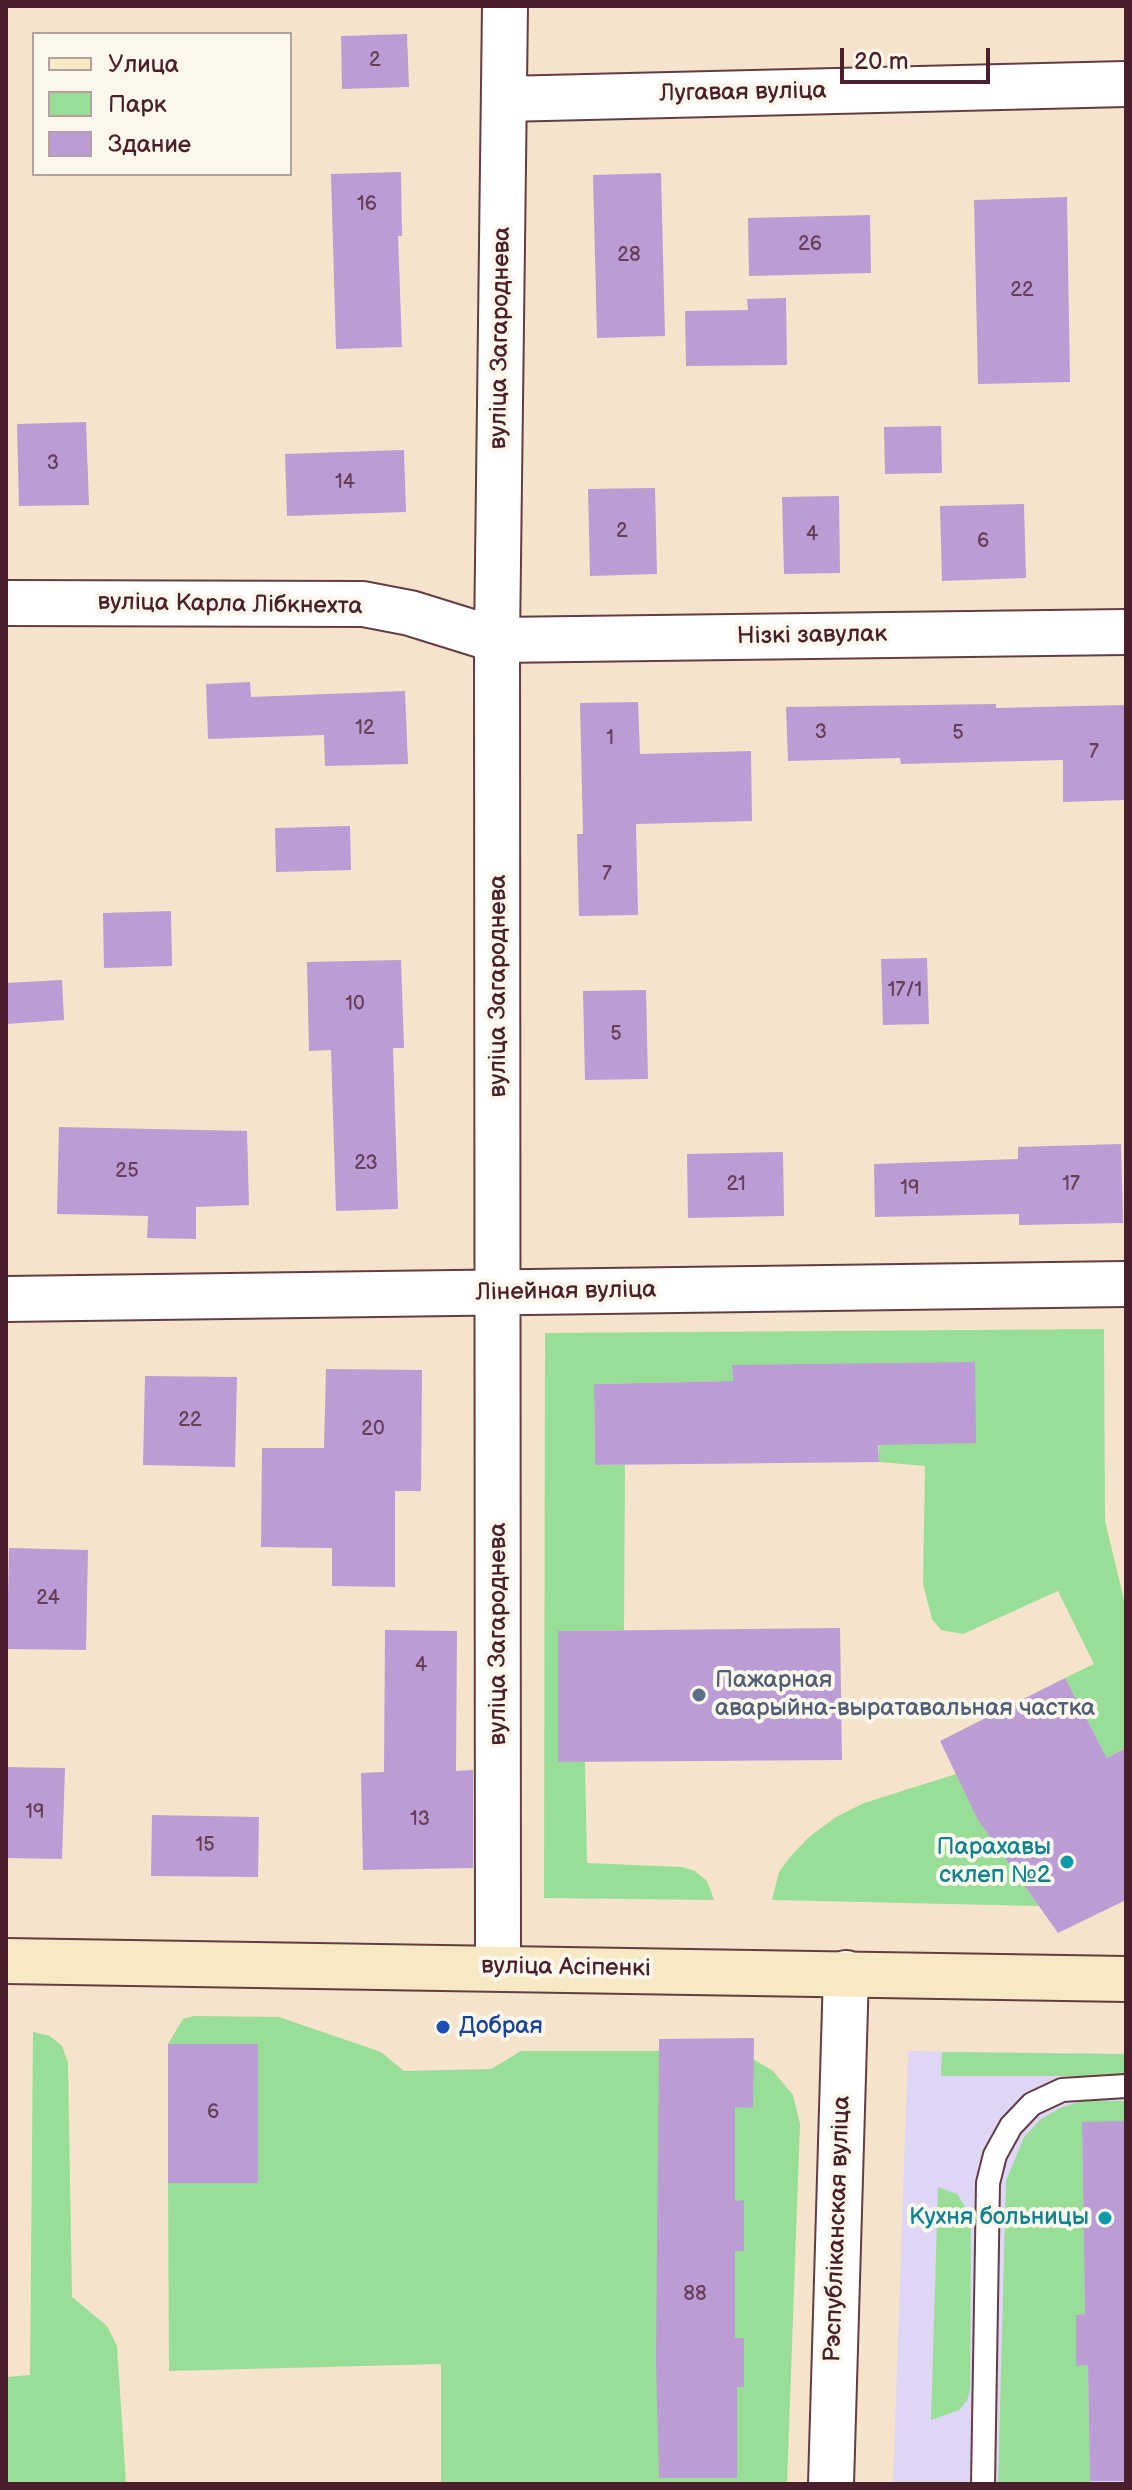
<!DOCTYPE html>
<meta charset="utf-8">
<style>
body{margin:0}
#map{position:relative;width:1132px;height:2490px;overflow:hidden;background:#f5e4cb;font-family:"Balsamiq Sans",sans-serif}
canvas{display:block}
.frame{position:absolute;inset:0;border:8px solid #4a1f2b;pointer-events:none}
.legend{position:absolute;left:32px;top:32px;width:260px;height:144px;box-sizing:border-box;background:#fbf7ec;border:2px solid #b4a19f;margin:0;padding:10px 14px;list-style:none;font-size:24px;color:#4a1f2b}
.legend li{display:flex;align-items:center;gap:16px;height:40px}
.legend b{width:40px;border:2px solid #b4a19f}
.scale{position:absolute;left:840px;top:48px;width:150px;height:36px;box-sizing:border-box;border:4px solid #4a1f2b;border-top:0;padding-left:10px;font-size:24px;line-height:28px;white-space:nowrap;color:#4a1f2b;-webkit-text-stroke:6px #fbf7ec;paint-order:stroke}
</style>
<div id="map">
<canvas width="1132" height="2490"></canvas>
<div class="frame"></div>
<ul class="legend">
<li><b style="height:10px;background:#f6e9c3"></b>Улица</li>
<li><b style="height:22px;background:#99de97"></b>Парк</li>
<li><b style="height:22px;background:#bb9cd4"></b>Здание</li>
</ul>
<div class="scale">20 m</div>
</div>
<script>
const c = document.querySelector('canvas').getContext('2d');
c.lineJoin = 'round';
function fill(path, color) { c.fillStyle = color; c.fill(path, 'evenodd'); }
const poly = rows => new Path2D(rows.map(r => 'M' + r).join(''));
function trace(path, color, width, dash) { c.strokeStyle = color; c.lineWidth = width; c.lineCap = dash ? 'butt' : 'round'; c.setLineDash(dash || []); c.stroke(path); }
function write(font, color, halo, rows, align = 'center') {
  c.font = font + ' "Balsamiq Sans",sans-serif'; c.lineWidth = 8; c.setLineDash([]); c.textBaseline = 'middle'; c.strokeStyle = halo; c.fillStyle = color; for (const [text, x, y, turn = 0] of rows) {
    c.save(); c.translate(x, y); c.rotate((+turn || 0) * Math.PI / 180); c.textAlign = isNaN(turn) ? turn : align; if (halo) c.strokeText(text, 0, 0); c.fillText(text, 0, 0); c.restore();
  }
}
fill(poly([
 [908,2051,1126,2054,1126,2484,893,2484]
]), '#dfd5f5');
fill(poly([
 [1104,1329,1105,1521,1126,1608,1126,1748,1107,1758,1065,1678,1094,1664,1058,1591,963,1634,941,1630,932,1619,923,1584,925,1466,879,1462,878,1364,732,1366,733,1381,594,1384,595,1465,625,1465,624,1630,558,1631,558,1762,585,1762,587,1863,682,1867,695,1871,707,1881,714,1900,544,1898,545,1333],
 [956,1774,981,1824,1039,1906,772,1900,779,1872,790,1857,809,1837,836,1817,864,1803],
 [193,2016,279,2017,381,2052,404,2071,491,2069,521,2051,720,2051,748,2056,773,2071,793,2095,800,2124,787,2484,441,2484,441,2364,169,2371,168,2183,258,2182,258,2044,168,2044,183,2019],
 [33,2032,50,2036,62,2046,68,2063,72,2297,107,2326,117,2346,126,2484,6,2484,6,2377,30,2375],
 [942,2052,1126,2054,1126,2076,941,2076],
 [1082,2101,1126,2101,1126,2121,1082,2123,1085,2314,1076,2315,1076,2365,1088,2365,1090,2484,998,2484,1006,2181,1024,2137,1041,2119,1060,2108],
 [938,2187,957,2194,971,2216,970,2389,967,2401,959,2410,931,2420]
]), '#99de97');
fill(poly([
 [407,34,409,87,342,89,341,36],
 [401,172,402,236,398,236,402,347,336,349,331,174],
 [661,173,665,336,597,338,593,175],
 [1067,197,1070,382,978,384,974,200],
 [870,215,871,273,749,276,748,218],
 [786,298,787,365,686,366,685,311,748,310,747,299],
 [86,422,89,505,19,506,17,424],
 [941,426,942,473,885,474,884,427],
 [404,450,406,512,287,516,285,454],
 [655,488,657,574,590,576,588,489],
 [839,496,840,573,784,574,782,497],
 [1024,504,1026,578,942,581,940,506],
 [250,682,251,697,405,691,408,764,325,766,324,735,208,739,206,684],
 [638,702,640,754,751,751,752,821,636,824,638,915,579,916,577,834,583,834,580,703],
 [996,704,996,708,1126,705,1126,800,1063,802,1063,760,901,764,900,758,788,761,786,707],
 [350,826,351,870,276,872,275,828],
 [171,911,172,966,104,968,103,913],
 [927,958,929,1024,883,1025,881,959],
 [401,960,404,1048,393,1048,398,1209,336,1211,331,1050,309,1051,307,962],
 [62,980,64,1020,6,1024,6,983],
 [646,990,648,1079,585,1080,583,991],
 [59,1127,247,1131,249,1205,196,1207,196,1239,147,1238,148,1216,57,1214],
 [1121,1144,1123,1223,1019,1225,1019,1214,875,1217,874,1164,1018,1159,1018,1147],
 [783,1152,784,1216,688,1218,687,1154],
 [975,1362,976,1443,878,1445,879,1462,595,1465,594,1384,733,1381,732,1365],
 [326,1369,422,1370,421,1491,395,1491,395,1587,332,1586,332,1548,261,1547,262,1448,324,1448],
 [145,1376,237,1377,235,1467,143,1465],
 [9,1548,88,1550,86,1650,7,1649],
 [840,1628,842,1760,558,1762,558,1631],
 [385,1630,457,1631,456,1771,473,1770,473,1868,363,1870,361,1773,384,1772],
 [1065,1678,1107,1758,1126,1748,1126,1900,1058,1933,978,1820,940,1741],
 [6,1767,65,1768,62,1859,6,1858],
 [152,1815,259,1817,258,1877,151,1876],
 [754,2038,753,2108,735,2107,735,2201,744,2200,744,2251,735,2251,735,2338,744,2338,744,2387,737,2387,737,2478,659,2478,656,2361,659,2039],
 [168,2044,258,2044,258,2183,168,2183],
 [1126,2121,1126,2481,1090,2481,1088,2365,1076,2366,1076,2315,1085,2314,1082,2122]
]), '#bb9cd4');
const service = poly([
 [983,2484,988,2183,995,2155,1011,2126,1032,2104,1062,2090,1126,2086]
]);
const minor = poly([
 [504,99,1126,84],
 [6,603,363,604,410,613,497,640,1126,632],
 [6,1299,1126,1284],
 [498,1967,497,640,505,6],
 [831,2484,846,1973]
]);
const secondary = poly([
 [6,1961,1126,1979]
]);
trace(service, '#643d43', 26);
trace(minor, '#643d43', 48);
trace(secondary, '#643d43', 48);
trace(service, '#fff', 22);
trace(minor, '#fff', 44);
trace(secondary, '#f6e9c3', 44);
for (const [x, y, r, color] of [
 [699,1695,8,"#5c6f8a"],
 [1067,1862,8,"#0f9aa8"],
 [443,2027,8,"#1a4fb4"],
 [1105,2218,8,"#0f9aa8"]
]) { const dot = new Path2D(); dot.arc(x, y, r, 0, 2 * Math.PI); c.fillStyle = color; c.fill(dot); trace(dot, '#fbf7ec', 3); }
write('20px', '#663e55', null, [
 ["2",375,61],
 ["16",367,205],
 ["26",810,245],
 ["28",629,256],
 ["22",1022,291],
 ["3",53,464],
 ["14",345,483],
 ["2",622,532],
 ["4",812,535],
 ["6",983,542],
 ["12",365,729],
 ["3",821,733],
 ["5",958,734],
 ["1",610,739],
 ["7",1094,753],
 ["7",607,875],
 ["17/1",905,991],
 ["10",355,1005],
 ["5",616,1035],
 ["23",366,1164],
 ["25",127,1172],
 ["21",736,1185],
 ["17",1071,1185],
 ["19",910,1189],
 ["22",190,1421],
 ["20",373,1430],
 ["24",48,1599],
 ["4",421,1666],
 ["19",35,1813],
 ["13",420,1820],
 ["15",205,1846],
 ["6",213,2113],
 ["88",695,2295]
]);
write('24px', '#4a1f2b', '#fbf7ec', [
 ["Лугавая вуліца",743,93,-1],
 ["вуліца Загароднева",501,338,-89],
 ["вуліца Карла Лібкнехта",230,605,1],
 ["Нізкі завулак",812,636,-1],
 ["вуліца Загароднева",499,986,-90],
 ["Лінейная вуліца",566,1292,-1],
 ["вуліца Загароднева",499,1634,-90],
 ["вуліца Асіпенкі",566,1968,1],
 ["Рэспубліканская вуліца",838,2229,-88]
]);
write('24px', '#4e5e75', '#fbf7ec', [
 ["Пажарная",715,1681],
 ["аварыйна-выратавальная частка",715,1709]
], 'left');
write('24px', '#0d838f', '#fbf7ec', [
 ["Парахавы",1051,1848],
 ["склеп №2",1051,1876],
 ["Кухня больницы",1089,2218]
], 'right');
write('24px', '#164399', '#fbf7ec', [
 ["Добрая",459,2027]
], 'left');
</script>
